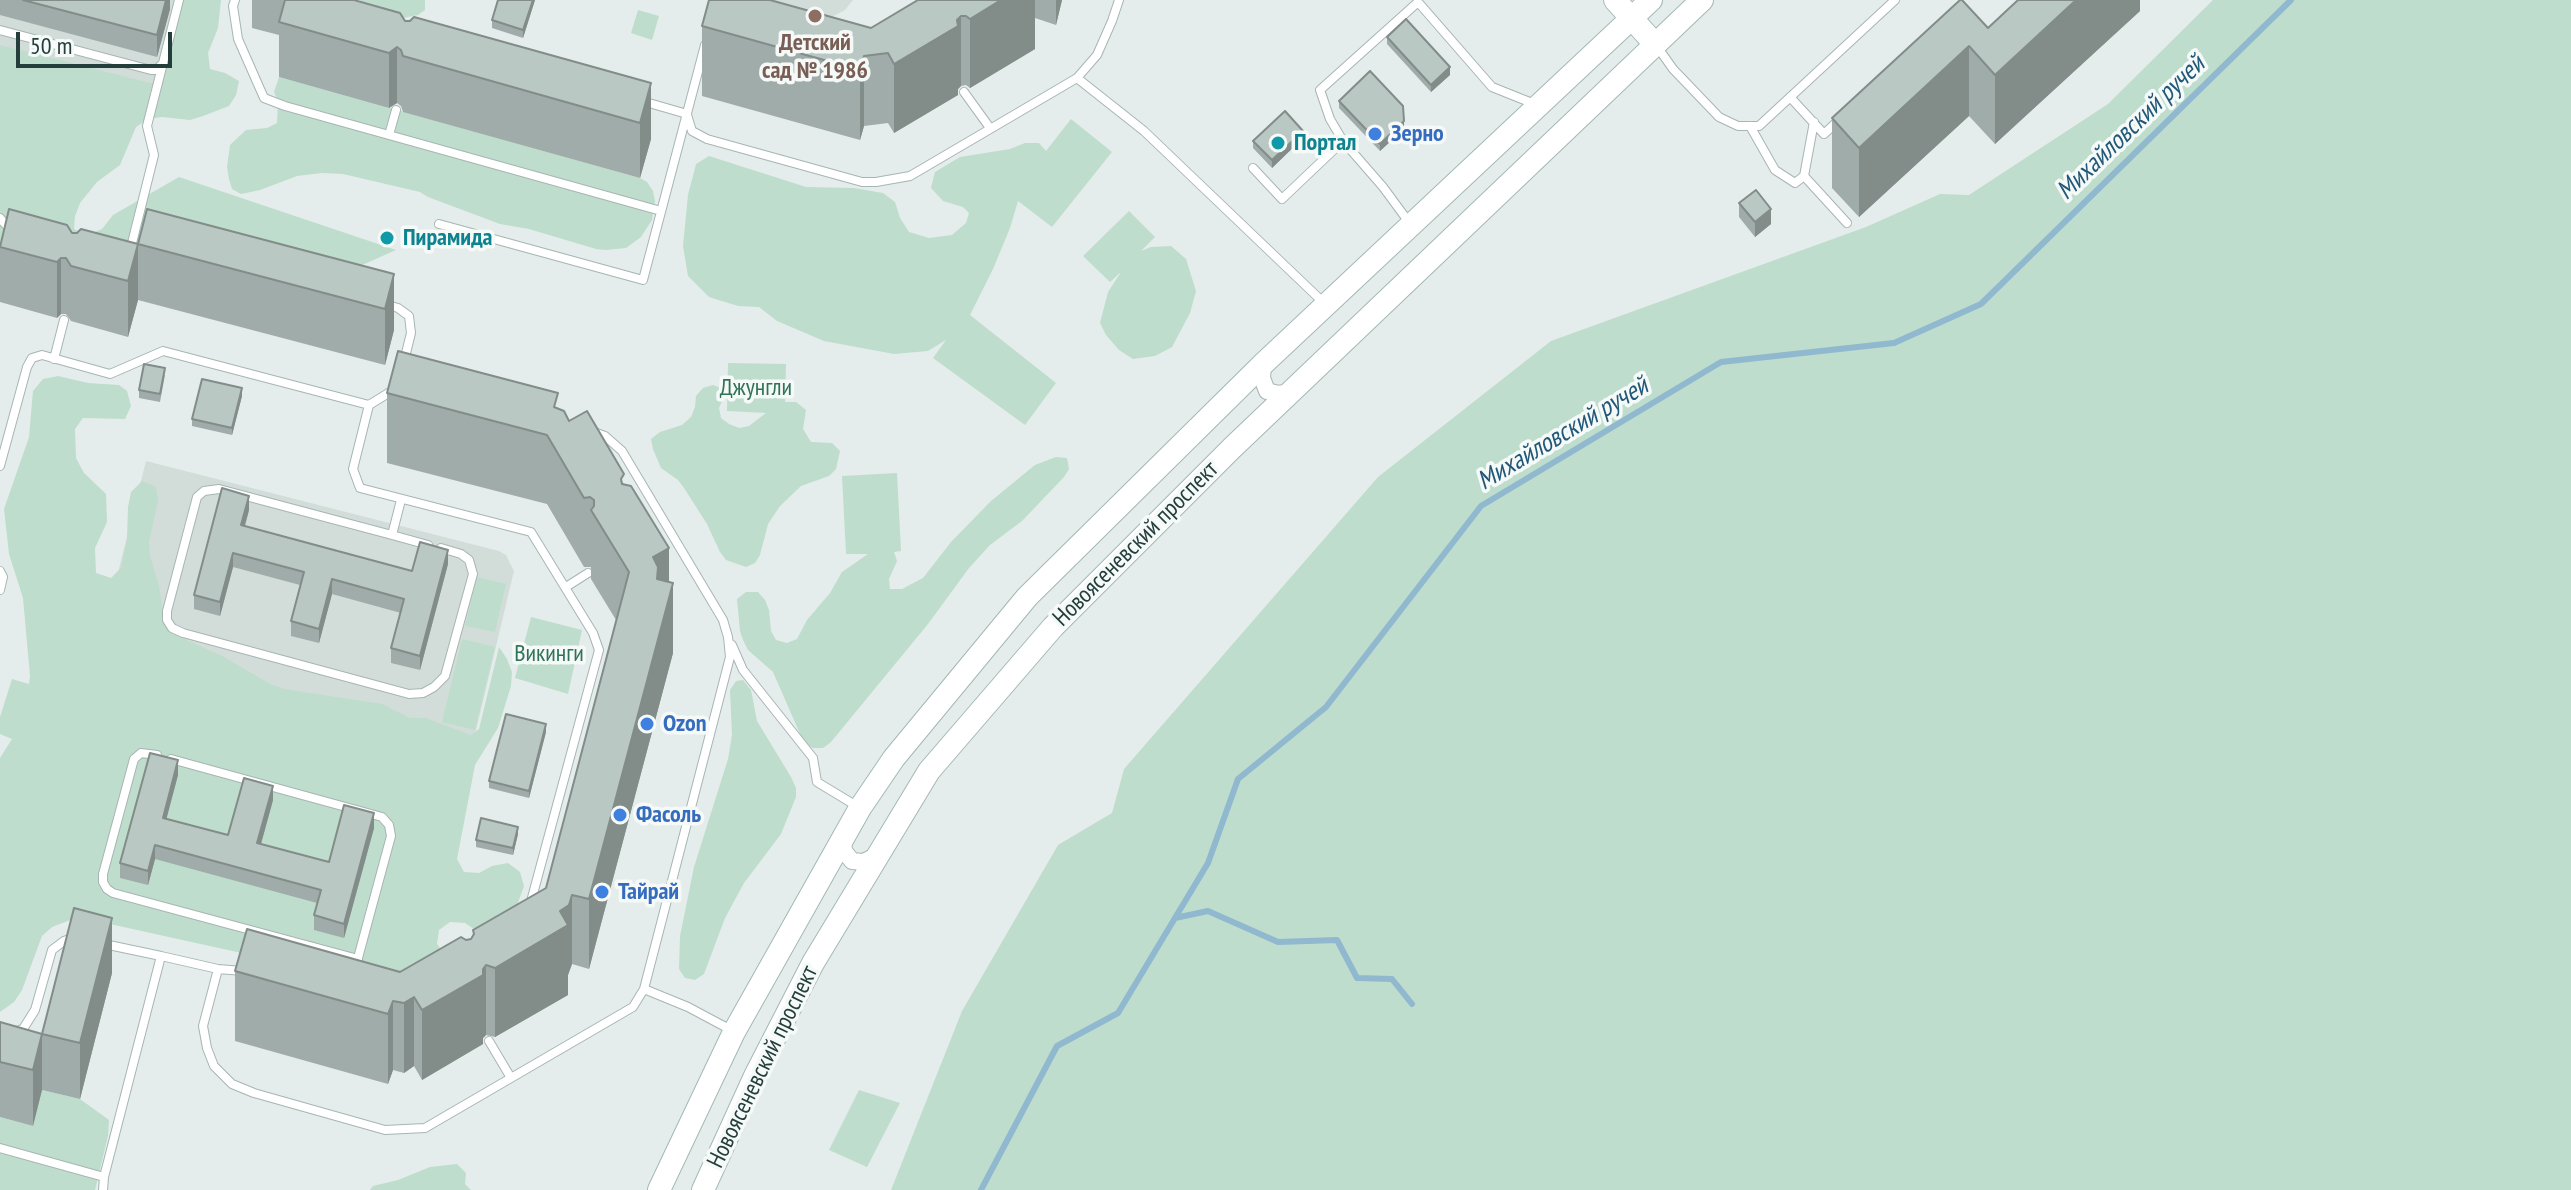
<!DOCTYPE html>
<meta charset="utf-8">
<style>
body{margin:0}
#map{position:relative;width:2571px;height:1190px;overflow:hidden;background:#e4edeb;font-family:"PT Sans Narrow",sans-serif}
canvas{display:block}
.scale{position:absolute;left:16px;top:32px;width:156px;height:36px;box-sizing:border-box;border:4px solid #243e3c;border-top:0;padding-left:10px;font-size:24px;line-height:28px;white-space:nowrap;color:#243e3c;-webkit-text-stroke:6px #f5f9f8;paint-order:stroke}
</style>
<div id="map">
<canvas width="2571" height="1190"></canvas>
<div class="scale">50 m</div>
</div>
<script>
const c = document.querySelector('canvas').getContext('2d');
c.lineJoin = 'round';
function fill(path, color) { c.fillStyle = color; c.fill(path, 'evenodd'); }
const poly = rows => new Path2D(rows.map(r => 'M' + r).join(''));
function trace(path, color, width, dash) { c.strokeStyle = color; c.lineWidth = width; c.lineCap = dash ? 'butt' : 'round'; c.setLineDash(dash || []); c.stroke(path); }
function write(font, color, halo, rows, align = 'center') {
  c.font = font + ' "PT Sans Narrow",sans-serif'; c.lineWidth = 7; c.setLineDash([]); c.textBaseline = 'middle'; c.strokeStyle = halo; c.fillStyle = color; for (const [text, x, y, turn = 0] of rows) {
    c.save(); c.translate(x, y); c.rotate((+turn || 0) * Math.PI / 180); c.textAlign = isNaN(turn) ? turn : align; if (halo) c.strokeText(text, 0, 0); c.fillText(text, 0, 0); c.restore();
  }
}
fill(poly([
 [0,0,208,0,180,111,0,65],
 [740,0,853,0,845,10,820,23],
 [146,461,499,551,506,555,514,571,473,743,101,640]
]), '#d2ddda');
fill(poly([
 [183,0,221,0,218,28,208,53,210,69,225,73,239,81,236,95,229,106,203,116,190,120,162,117,148,119,136,127,120,165,97,182,80,203,75,216,74,229,88,235,102,229,113,215,179,177,396,250,333,278,0,299,0,45,162,86],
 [360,0,425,0,425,10,418,15,398,19,363,5],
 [2213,0,2571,0,2571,1190,891,1190,962,1011,1058,845,1112,813,1124,769,1378,477,1551,341,1866,227,1940,194,1969,195,2108,104],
 [638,10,659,16,652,40,631,33],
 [279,77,640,178,647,182,653,191,655,201,652,220,641,237,626,248,606,250,596,249,529,229,500,224,428,197,420,192,343,174,322,173,297,176,260,190,241,194,232,189,229,179,227,167,230,145,246,130,267,128,277,123,278,101,274,92],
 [1071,119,1112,152,1052,227,1018,201,1010,228,993,269,970,315,1056,383,1025,425,933,358,946,340,928,351,894,354,824,341,777,321,759,307,738,306,709,297,688,276,683,246,688,195,696,164,709,156,806,187,854,188,883,193,895,202,900,218,909,232,929,238,952,235,966,223,969,213,963,207,943,201,931,188,935,172,960,157,1010,149,1025,143,1039,143,1046,151],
 [1129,211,1155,237,1141,251,1151,247,1171,246,1186,259,1196,291,1190,313,1172,347,1155,356,1133,359,1119,350,1106,335,1100,323,1108,292,1121,272,1110,282,1083,256],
 [728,363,786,364,785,402,796,402,806,410,803,429,811,442,832,443,840,451,836,469,829,476,801,486,780,506,768,524,760,555,755,563,746,567,726,560,720,552,707,524,684,488,678,480,661,468,653,449,651,439,660,432,682,425,691,417,695,407,696,396,703,388,713,385,723,389,723,399,719,408,721,418,729,424,739,428,749,426,766,413,727,411],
 [58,376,88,383,119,385,127,391,131,406,125,419,83,418,75,429,76,458,84,473,106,494,107,522,95,548,96,573,111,578,121,568,127,539,128,507,131,492,142,481,156,487,158,501,149,542,150,556,159,585,163,613,169,630,182,638,224,657,270,684,284,689,382,704,410,718,426,718,471,735,479,729,499,647,507,659,512,672,511,686,498,728,475,765,457,859,464,872,479,873,492,866,508,863,520,872,524,886,515,911,477,931,465,923,450,922,439,930,437,944,445,955,438,986,246,954,78,917,52,927,42,936,22,990,14,1002,0,1012,0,758,12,739,0,734,0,717,12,679,29,684,30,676,23,598,9,554,4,509,29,437,33,391,43,379],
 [1056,457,1067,458,1069,469,1064,477,1022,521,990,545,969,568,928,624,831,742,823,748,813,748,804,743,773,672,748,650,743,640,740,631,737,599,746,592,758,592,765,600,769,610,771,631,776,640,787,643,797,639,807,620,830,593,842,572,868,554,846,554,842,476,897,473,901,551,894,552,897,561,889,579,890,589,902,589,923,578,951,542,991,501,1035,465],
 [477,577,506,584,495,632,465,626],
 [531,617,582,630,568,694,515,678],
 [462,639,495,647,475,730,442,722],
 [743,680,751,690,757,721,791,777,796,788,796,797,781,834,744,883,725,918,704,974,695,980,685,978,679,969,680,936,694,867,728,759,732,735,730,690,736,681],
 [42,1090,80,1099,109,1120,108,1136,95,1190,0,1190,0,1117,33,1126],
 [859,1090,900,1103,867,1167,829,1150],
 [457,1164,466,1173,465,1184,471,1190,370,1190,373,1186,398,1180,430,1167]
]), '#beddcd');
trace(poly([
 [1175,918,1208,911,1278,942,1337,940,1357,978,1392,979,1412,1004],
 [981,1190,1057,1046,1118,1013,1208,863,1238,779,1326,707,1481,506,1721,362,1894,343,1981,304,2291,0]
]), '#90b8cf', 6);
const lane = poly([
 [235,0,233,6,238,39,264,98,285,106,661,211],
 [0,30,151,70,156,70,163,63],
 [1656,45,1673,69,1719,117,1738,126,1759,126,1895,0],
 [1077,78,1144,131,1325,304],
 [964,92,990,128],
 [1790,97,1824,134,1840,119],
 [642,101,687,114],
 [687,115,692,131,707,139,862,182,876,182,910,176,1077,78,1097,55,1112,21,1119,0],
 [1750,126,1775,170,1795,183,1804,176,1814,122],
 [389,135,396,110],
 [1253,168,1282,199,1343,141],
 [1804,176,1847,223],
 [0,218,12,232],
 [439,224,643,280,705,45],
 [1411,225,1383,187,1343,141,1330,119,1320,90,1418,2,1492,87,1537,105],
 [130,251,154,155,147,126,179,0],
 [384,304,398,308,409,316,411,333,404,361],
 [54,359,64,320],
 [395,389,369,405,353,469,360,488,531,532,593,633,599,650,530,905],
 [0,466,27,367,32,358,42,355,110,374,163,351,369,405],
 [401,500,392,535,428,545],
 [392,535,219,489,204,491,197,497,167,611,167,620,172,628,183,633,409,694,423,693,434,687,445,676,473,574,469,560,461,554,441,548],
 [0,571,3,577,0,590],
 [566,587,588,573],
 [732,645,743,670,813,758,817,782,860,808],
 [157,755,141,753,134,759,103,874,103,882,107,889,113,893,358,959],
 [171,759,382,817,389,825,391,836,355,969],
 [161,956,218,969,243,971],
 [218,969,203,1026,207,1048,214,1066,232,1084,254,1093,385,1130,425,1128,633,1007,644,989,730,657,728,637,723,620,622,451,605,436,591,431],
 [644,989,688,1007,733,1031],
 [0,1032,7,1034,23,1029,35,1010,52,950,64,941,75,937],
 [489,1041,511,1078],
 [0,1148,104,1177],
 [103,1190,104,1177,161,956,104,944]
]);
const street = poly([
 [1263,364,1262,378,1267,391,1278,394,1292,392],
 [843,837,844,851,852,861,864,862,877,855]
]);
const secondary = poly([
 [1615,0,1655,44],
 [659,1190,734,1032,860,808,894,758,1027,597,1263,364,1651,0],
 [703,1190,755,1076,813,963,929,771,1053,627,1232,448,1702,0]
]);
trace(lane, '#a7b5b3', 10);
trace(street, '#a7b5b3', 18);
trace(secondary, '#a3b8b5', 24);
trace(lane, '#fff', 8);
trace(street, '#fff', 16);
trace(secondary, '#fff', 22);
fill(poly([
 [0,0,170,0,170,9,157,57,0,15],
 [252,0,354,0,405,21,651,83,651,139,640,178,403,112,401,106,397,103,389,108,279,77,279,35,252,28],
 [535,0,523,38,492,28,492,20],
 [918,0,1062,0,1056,25,1035,18,1035,49,970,88,966,85,961,86,958,89,958,95,894,133,888,123,864,126,860,140,702,96,702,26,871,28],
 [2140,0,2140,11,1995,144,1969,116,1859,217,1832,188,1832,118,1988,28],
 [1387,37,1450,75,1431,92,1387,44],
 [1339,101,1404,129,1380,151,1339,108],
 [1303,138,1272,168,1253,148,1253,141],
 [1739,203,1771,224,1755,237,1739,217],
 [72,233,138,244,394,274,394,330,385,365,138,300,128,337,71,321,66,314,61,314,57,318,0,302,0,243],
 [165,375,160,402,139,398,139,390],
 [387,393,558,409,624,484,673,653,589,969,572,964,568,975,568,995,495,1037,486,1035,483,1038,483,1044,422,1080,414,1066,404,1073,393,1070,388,1084,235,1041,235,971,400,972,466,940,471,939,473,936,473,930,546,888,616,620,591,579,591,567,584,567,547,504,387,463],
 [242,396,232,435,192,426,192,419],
 [249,510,245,526,412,571,448,564,420,670,391,663,391,648,401,613,332,594,319,643,291,636,291,621,300,585,233,567,220,616,194,609,194,595],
 [546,732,529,798,489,788,489,781],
 [178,775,166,819,228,835,273,800,261,844,329,862,374,828,344,938,314,930,314,915,317,903,155,859,148,885,120,878,120,863],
 [518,834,513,855,476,847,476,840],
 [112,973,80,1099,42,1090,33,1126,0,1117,0,1022,42,1034]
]), '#a0aca9');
fill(poly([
 [166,0,170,0,170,9,157,57,157,35],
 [533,0,535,0,523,38,523,30],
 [1001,0,1035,0,1035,49,970,88,970,19],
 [1056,0,1062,0,1056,25],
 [2076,0,2140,0,2140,11,1995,144,1995,75],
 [961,16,961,86,958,89,958,95,894,133,894,64,957,20],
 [1969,46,1969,116,1859,217,1859,148],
 [397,47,397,103,389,108,389,53],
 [864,56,864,126,860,140,860,70],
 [1450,67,1450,75,1431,92,1431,85],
 [651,83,651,139,640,178,640,123],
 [1404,121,1404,129,1380,151,1380,144],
 [1303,131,1303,138,1272,168,1272,160],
 [1771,209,1771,224,1755,237,1755,222],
 [138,244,138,300,128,337,128,281],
 [61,258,61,314,57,318,57,262],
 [394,274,394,330,385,365,385,309],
 [242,388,242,396,232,435,232,428],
 [249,496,249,510,241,539,241,525],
 [669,548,669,599,673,583,673,653,589,969,589,899,653,557],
 [448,550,448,564,420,670,420,656],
 [233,553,233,567,220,616,220,602],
 [332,579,332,594,319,643,319,629],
 [546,724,546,732,529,798,529,791],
 [178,760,178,775,163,832,163,818],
 [273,786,273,800,257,858,257,843],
 [374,813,374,828,344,938,344,924],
 [518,827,518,834,513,855,513,848],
 [155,845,155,859,148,885,148,871],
 [572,895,572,964,568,975,568,995,495,1037,495,968,560,911],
 [112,918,112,973,80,1099,80,1043],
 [486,965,486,1035,483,1038,483,1044,422,1080,422,1010],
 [414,997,414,1066,404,1073,404,1003],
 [393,1001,393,1070,388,1084,388,1014],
 [42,1034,42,1090,33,1126,33,1070]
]), '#828c89');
const building = poly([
 [23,0,166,0,157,35,23,0],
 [285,0,354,0,400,13,405,21,410,21,414,17,651,83,640,123,403,56,401,50,397,47,389,53,279,22,285,0],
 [498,0,533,0,523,30,492,20,498,0],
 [709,0,770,0,871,28,918,0,1001,0,970,19,966,16,961,16,957,20,958,26,894,64,888,53,864,56,860,70,702,26,709,0],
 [1960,0,1962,0,1988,28,2018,0,2076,0,1995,75,1969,46,1859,148,1832,118,1960,0],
 [1406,19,1450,67,1431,85,1387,37,1406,19],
 [1370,71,1403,106,1404,121,1380,144,1339,101,1370,71],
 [1285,111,1303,131,1272,160,1253,141,1285,111],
 [1756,190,1771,209,1755,222,1739,203,1756,190],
 [9,209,67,225,72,233,77,233,81,229,138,244,128,281,71,266,66,258,61,258,57,262,0,247,9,209],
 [147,209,394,274,385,309,138,244,147,209],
 [398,351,558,393,554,407,564,411,569,421,587,411,624,474,621,479,622,484,631,486,669,548,653,557,658,567,657,579,673,583,589,899,572,895,569,905,560,911,568,925,495,968,486,965,483,969,483,975,422,1010,414,997,404,1003,393,1001,388,1014,235,971,247,929,400,972,461,937,466,940,471,939,474,934,473,930,546,888,629,572,591,510,594,506,594,500,590,497,584,498,547,435,387,393,398,351],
 [144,364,165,368,160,394,139,390,144,364],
 [202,379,242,388,232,428,192,419,202,379],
 [222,488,249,496,241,525,412,571,420,542,448,550,420,656,391,648,404,599,332,579,319,629,291,621,304,572,233,553,220,602,194,595,222,488],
 [506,714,546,724,529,791,489,781,506,714],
 [150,753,178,760,163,818,228,835,244,778,273,786,257,843,329,862,344,805,374,813,344,924,314,915,321,890,155,845,148,871,120,863,150,753],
 [481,818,518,827,513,848,476,840,481,818],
 [74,908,112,918,80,1043,42,1034,74,908],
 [0,1022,42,1034,33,1070,0,1062,0,1022]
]);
fill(building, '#bac8c4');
trace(building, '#828c89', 2);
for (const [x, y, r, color] of [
 [815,16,8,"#8d6e63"],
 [1375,134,8,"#3f7fe0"],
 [1278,143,8,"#0f9aa8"],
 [387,238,8,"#0f9aa8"],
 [647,724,8,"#3f7fe0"],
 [620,815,8,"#3f7fe0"],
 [602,892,8,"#3f7fe0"]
]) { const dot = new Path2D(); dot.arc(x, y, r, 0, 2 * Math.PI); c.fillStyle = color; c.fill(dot); trace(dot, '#f5f9f8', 3); }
write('bold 24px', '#785e54', '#f5f9f8', [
 ["Детский",815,43],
 ["сад № 1986",815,71]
]);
write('bold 24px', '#366cbe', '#f5f9f8', [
 ["Зерно",1391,134],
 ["Ozon",663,724],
 ["Фасоль",636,815],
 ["Тайрай",618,892]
], 'left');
write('bold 24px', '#0d838f', '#f5f9f8', [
 ["Портал",1294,143],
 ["Пирамида",403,238]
], 'left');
write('24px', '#317358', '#f5f9f8', [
 ["Джунгли",756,388],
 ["Викинги",549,654]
]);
write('24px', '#243e3c', '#f5f9f8', [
 ["Новоясеневский проспект",1136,544,-45],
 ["Новоясеневский проспект",763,1067,-64]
]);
write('italic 26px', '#215777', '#f5f9f8', [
 ["Михайловский ручей",2131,128,-44],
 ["Михайловский ручей",1563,434,-31]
]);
</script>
